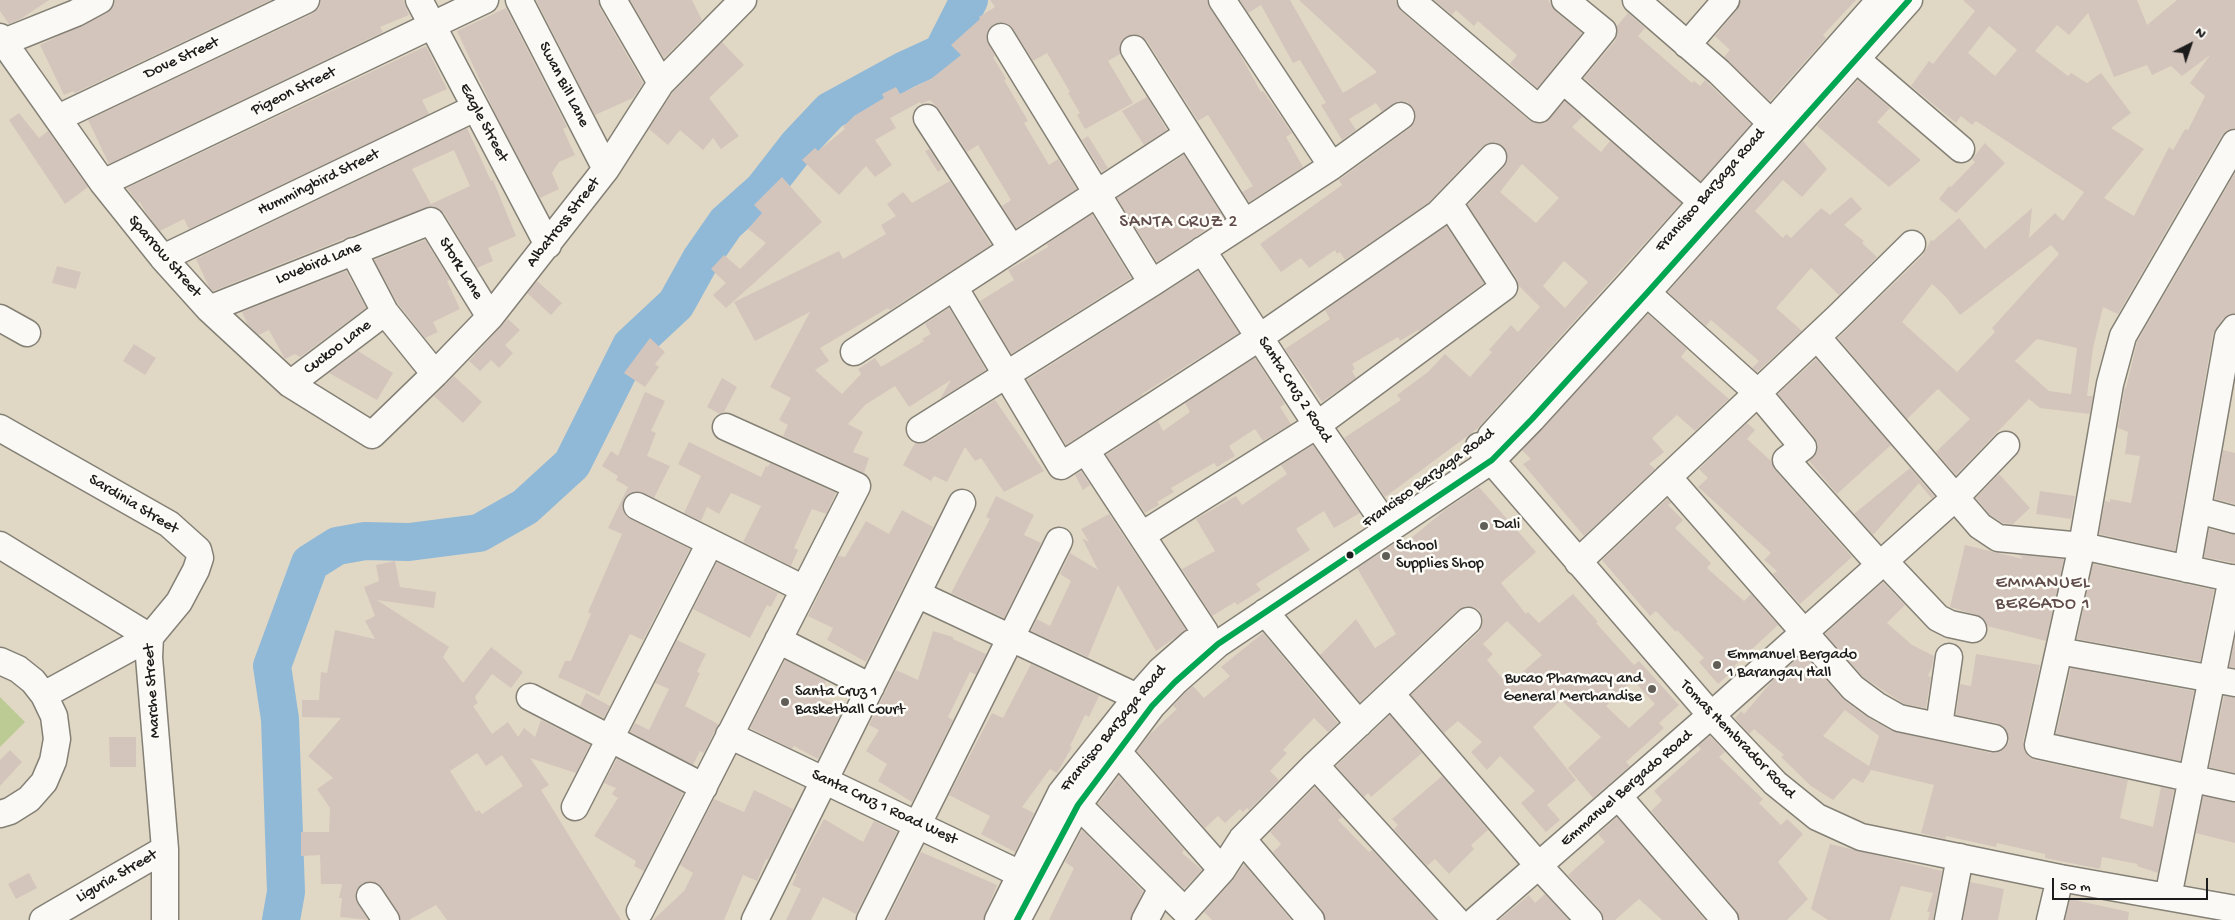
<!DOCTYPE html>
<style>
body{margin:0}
#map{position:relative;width:2235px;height:920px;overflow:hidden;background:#e0d8c4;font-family:"Gochi Hand",sans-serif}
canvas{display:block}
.north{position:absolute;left:2165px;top:20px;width:50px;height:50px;-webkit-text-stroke:4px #fdfcf7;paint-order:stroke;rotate:41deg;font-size:14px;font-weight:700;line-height:20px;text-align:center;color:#1c1c1c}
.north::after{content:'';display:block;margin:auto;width:18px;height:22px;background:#1c1c1c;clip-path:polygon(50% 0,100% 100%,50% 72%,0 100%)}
.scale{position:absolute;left:2052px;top:878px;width:156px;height:22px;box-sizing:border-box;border:2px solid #1c1c1c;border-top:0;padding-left:6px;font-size:15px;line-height:18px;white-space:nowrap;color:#1c1c1c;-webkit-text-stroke:4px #fdfcf7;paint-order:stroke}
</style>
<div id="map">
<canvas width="2235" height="920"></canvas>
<div class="north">N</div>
<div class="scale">50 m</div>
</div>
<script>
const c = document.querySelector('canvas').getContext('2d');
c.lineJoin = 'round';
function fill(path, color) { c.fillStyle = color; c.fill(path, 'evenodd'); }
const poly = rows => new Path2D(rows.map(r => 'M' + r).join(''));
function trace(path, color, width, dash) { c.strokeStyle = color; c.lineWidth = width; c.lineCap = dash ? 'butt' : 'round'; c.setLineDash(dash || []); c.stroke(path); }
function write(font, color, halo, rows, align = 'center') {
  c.font = font + ' "Gochi Hand",sans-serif'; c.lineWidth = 5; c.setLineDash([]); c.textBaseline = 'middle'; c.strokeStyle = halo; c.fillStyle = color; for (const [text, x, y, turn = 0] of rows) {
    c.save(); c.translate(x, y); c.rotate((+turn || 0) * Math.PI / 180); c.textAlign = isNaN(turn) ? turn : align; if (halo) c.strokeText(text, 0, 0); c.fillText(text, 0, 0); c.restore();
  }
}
fill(poly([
 [0,697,25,722,0,747]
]), '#bbcb93');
trace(poly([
 [281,920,286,892,280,719,272,666,310,563,337,546,365,541,409,542,479,533,525,507,572,464,631,346,676,304,701,259,726,223,763,190,798,145,830,111,905,70,942,53,969,0]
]), '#90b9d8', 38);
fill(poly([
 [0,0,49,0,22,18,9,24,0,11],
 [115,0,271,0,75,93,73,91,64,95,40,45,107,13,113,7],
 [321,0,403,0,409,15,380,27,383,32,109,164,88,120,312,14,319,8],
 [536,0,598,0,600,8,643,83,633,98,595,115],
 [630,0,692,0,702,20,664,58],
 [990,0,1207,0,1210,8,1237,49,1261,92,1263,91,1292,133,1286,137,1303,167,1249,202,1242,192,1253,186,1208,115,1198,121,1147,41,1141,36,1134,34,1126,37,1121,43,1120,54,1108,61,1133,103,1085,129,1077,115,1080,113,1068,93,1070,92,1047,53,1033,61,1013,29,1008,24,1000,22,994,24,988,29,986,38,995,56,993,57,1006,79,1004,80,1028,121,1024,123,1049,165,1058,159,1077,189,1016,228,1002,206,1011,200,978,145,967,152,940,110,930,100,921,104,920,102,890,118,896,128,875,140,892,165,875,177,866,166,839,195,802,160,815,148,818,151,845,129,843,127,854,116,884,98,882,94,896,87,900,94,931,79,961,55,951,45,980,19,979,17,995,7],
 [1240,0,1290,0,1343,93,1377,72,1299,0,1395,0,1401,11,1529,120,1537,124,1545,123,1565,101,1582,117,1572,127,1601,152,1610,141,1681,203,1477,429,1385,497,1344,438,1401,400,1397,395,1428,372,1445,354,1470,377,1492,352,1489,350,1511,325,1518,332,1540,307,1519,286,1517,279,1468,205,1504,167,1508,160,1507,152,1503,146,1496,142,1488,143,1483,146,1428,203,1345,260,1340,252,1337,254,1335,250,1309,268,1301,258,1281,272,1260,244,1342,185,1339,180,1410,128,1415,122,1416,114,1413,107,1407,102,1399,101,1382,112,1376,103,1349,119,1356,130,1342,140,1321,105,1326,103,1300,60,1293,63,1261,5,1248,13],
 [1522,164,1559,198,1536,223,1500,192],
 [1564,261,1588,282,1565,308,1543,286],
 [1434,0,1548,0,1556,12,1582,33,1537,88,1510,64,1517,55,1478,21,1474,26,1456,10,1452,15],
 [1741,0,1856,0,1823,35,1826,38,1770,101,1724,57,1730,50,1715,36,1737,10],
 [1963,0,2137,0,2147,25,2177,0,2235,0,2235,128,2227,130,2222,135,2118,314,2103,307,2093,348,2087,396,2093,396,2090,414,2040,408,2029,399,1956,475,1936,452,1970,419,1938,389,1907,419,1838,338,1923,255,1931,240,1933,241,1959,218,1985,249,2032,208,2029,238,2055,213,2063,221,2084,192,1976,121,1972,125,1961,116,1956,123,1911,86,1929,61,1933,64,1975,11],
 [2088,13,2114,77,2147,65,2152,75,2171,66,2182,76,2210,55,2190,83,2205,96,2188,130,2185,129,2173,150,2169,147,2134,216,2104,198,2144,149,2111,128,2131,113,2101,73,2087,83,2071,73,2068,76,2035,51,2057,25,2069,35],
 [1989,26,2017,50,1995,76,1968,53],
 [2051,245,2059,254,1992,328,1995,332,1957,372,1902,322,1932,284,1946,297,1960,315],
 [2037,339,2077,348,2071,394,2049,391,2015,361],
 [506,8,567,127,563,129,575,155,559,162,552,173,559,189,540,198,495,113,457,31],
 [1628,13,1645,28,1638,36,1692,83,1694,81,1700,86,1705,80,1751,124,1701,181,1584,78,1615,41,1618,34,1617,26],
 [722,42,744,65,709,98,739,136,721,149,713,138,703,150,680,130,668,145,649,129,673,92],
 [426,46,447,89,422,100,429,114,189,229,184,219,160,231,146,213,140,202,138,203,127,188],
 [1858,80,1890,108,1877,122,1921,160,1889,187,1817,126],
 [1147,97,1167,130,1144,145,1122,111],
 [19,113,39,138,48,131,88,187,65,204,9,120],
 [467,128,491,181,493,180,516,236,488,248,493,261,477,268,444,213,438,208,432,206,346,238,213,291,209,287,196,259],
 [454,150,470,186,431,204,412,169],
 [1088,136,1108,168,1102,172,1082,140],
 [1803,141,1827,169,1802,197,1783,180,1755,211,1783,238,1786,234,1791,238,1821,208,1830,215,1851,197,1862,209,1844,225,1864,241,1862,243,1877,257,1839,295,1811,268,1776,308,1802,331,1757,372,1752,368,1759,361,1711,320,1706,326,1668,292],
 [1985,143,2005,163,1956,213,1939,199,1949,186,1951,187,1975,162,1972,159],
 [929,149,942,169,938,172,925,151],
 [1184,155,1224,218,1157,262,1117,198],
 [2235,173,2235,313,2229,314,2223,319,2213,334,2175,551,2099,534,2105,501,2110,502,2110,499,2131,503,2140,456,2125,454,2128,432,2118,428,2125,387,2126,388,2137,342],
 [782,177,822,222,726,308,713,295,726,283,711,269,724,255,740,269,766,243,748,229,762,213,754,205],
 [950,181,991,245,890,310,888,308,820,348,829,361,815,370,842,394,861,374,858,369,875,358,881,367,924,341,922,339,931,334,925,324,949,308,986,370,940,399,951,380,909,407,895,386,865,405,848,424,863,432,853,452,869,458,864,473,783,436,788,425,779,420,791,398,770,387,810,312,755,341,734,302,839,251,843,259,886,234,881,225,896,216,887,204,903,192,912,203],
 [1092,214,1131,278,1011,354,980,301,1014,280,1008,270,1048,247,1047,244],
 [1446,226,1484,283,1419,331,1418,330,1400,341,1398,337,1352,364,1355,369,1352,371,1356,378,1322,402,1285,349,1330,319,1325,310],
 [425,240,450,280,447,281,460,309,433,322,438,332,425,338,398,304,374,260],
 [57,266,81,272,76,289,52,283],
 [346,271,366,308,300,357,295,354,285,359,269,330,259,335,248,325,242,312],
 [1198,271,1239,333,1142,394,1143,395,1066,445,1027,380],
 [537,281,562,303,551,315,527,293],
 [1648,314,1687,349,1681,357,1729,399,1695,431,1677,415,1652,438,1664,452,1649,464,1655,469,1584,536,1523,464,1531,459,1522,450],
 [508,319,520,330,505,345,513,353,499,368,491,360,480,371,469,361],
 [650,338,665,352,655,364,659,367,645,387,624,373],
 [134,344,156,358,145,375,123,361],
 [358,351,393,373,377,400,329,373],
 [1255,358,1285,404,1280,407,1291,424,1263,441,1255,429,1229,446,1235,456,1217,467,1214,463,1171,488,1174,492,1157,502,1159,505,1145,513,1106,455,1158,421,1163,431,1190,412,1185,403],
 [1816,359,1891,445,1837,494,1809,461,1817,452,1818,444,1815,438,1778,394],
 [454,376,482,402,463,423,434,396],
 [722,378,737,387,724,412,720,414,707,407],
 [645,392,665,401,651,431,656,433,647,456,670,466,654,498,636,491,628,494,624,499,622,507,625,515,630,519,690,549,643,640,630,634,599,696,558,677,565,661,571,661,591,614,588,612,622,534,608,528,628,487,616,480,618,476,602,466,611,451,618,456],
 [995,400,1044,471,1004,492,981,458,975,461,965,447,947,482,934,476,931,481,903,465,915,443,921,444,928,442],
 [1747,423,1755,430,1747,439,1771,461,1775,470,1852,557,1800,604,1773,574,1777,571,1764,560,1771,553,1698,487,1708,478,1699,469],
 [689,442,761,477,766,466,768,467,770,463,836,493,826,514,812,509,794,548,798,550,791,566,743,542,761,506,731,493,719,514,707,507,701,521,684,513,701,476,678,464],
 [1313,445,1360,513,1334,528,1324,511,1296,529,1310,550,1256,584,1261,590,1237,605,1235,602,1212,616,1182,569,1215,551,1196,519,1236,496,1242,505,1287,474,1281,465],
 [2223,450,2235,453,2235,504,2215,499],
 [1910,468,1934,496,1932,499,1919,483,1873,535,1854,514],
 [1081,471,1090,485,1083,490,1075,475],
 [1999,474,2030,508,2013,524,2003,523,1990,515,1976,498],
 [1479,487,1536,552,1501,583,1526,614,1528,612,1539,623,1573,594,1598,622,1596,623,1634,665,1639,661,1679,705,1659,723,1664,728,1626,762,1630,766,1593,798,1568,768,1601,737,1561,700,1533,727,1576,780,1547,805,1560,820,1546,832,1521,803,1535,791,1500,756,1487,770,1471,752,1482,742,1458,721,1444,733,1411,695,1479,632,1482,626,1483,618,1479,610,1473,607,1465,606,1458,610,1360,702,1320,655,1356,619,1375,648,1396,634,1357,568,1394,544,1398,549,1445,510],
 [1507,621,1542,655,1508,685,1487,660,1493,654,1483,644],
 [1633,680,1655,704,1629,728,1606,706],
 [2040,491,2075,496,2071,519,2036,514],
 [996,496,1034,515,1024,535,1041,543,1004,618,951,593,990,519,986,517],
 [1667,499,1671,503,1668,505,1683,520,1675,528,1711,563,1707,568,1744,601,1751,594,1778,625,1734,666,1736,668,1718,684,1699,662,1704,658,1677,630,1676,632,1656,611,1650,616,1602,560],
 [902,510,933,527,866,662,827,640,833,628,808,616,838,556,845,557,866,521,889,534],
 [1109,514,1186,630,1156,651,1118,585,1088,657,1031,631,1037,619,1050,626,1071,581,1060,574,1070,553,1098,570,1082,538,1089,542,1081,529],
 [2209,529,2235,535,2235,563,2204,557],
 [1965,545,2023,559,2019,555,2064,559,2046,641,1987,626,1983,618,1977,615,1950,607],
 [395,561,400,587,436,592,434,608,377,600,449,647,443,657,463,683,491,647,523,672,511,688,492,674,475,697,478,703,473,706,492,734,508,722,518,737,524,728,535,737,541,720,590,745,576,773,530,758,549,785,541,790,621,920,447,920,436,905,409,920,401,920,398,912,382,888,377,883,370,881,361,884,357,889,355,896,358,904,368,920,340,917,342,898,339,898,342,884,321,884,320,855,301,856,301,832,329,832,330,808,317,789,333,778,308,756,341,718,302,717,302,700,319,700,321,672,327,673,335,630,375,639,365,621,375,616,364,587,379,581,376,565],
 [477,753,486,766,502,755,523,786,482,814,479,810,476,812,450,771],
 [717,562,778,593,771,607,767,605,750,638,693,609],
 [2093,564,2214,590,2200,661,2077,639],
 [1883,582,1905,605,1887,623,1912,645,1934,656,1932,667,1928,676,1931,677,1926,708,1904,704,1863,677,1825,634],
 [933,631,953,637,953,639,986,654,976,675,970,672,948,717,953,720,912,802,878,781,887,764,866,751,879,730,869,725,896,670,918,680],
 [1263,633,1338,723,1328,732,1314,718,1283,750,1287,753,1270,771,1279,780,1249,810,1247,808,1243,812,1240,809,1225,823,1218,816,1205,828,1137,751,1150,734,1177,709,1173,706,1185,693,1193,686,1204,698,1230,676,1221,667],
 [2235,639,2235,668,2229,667],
 [677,640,706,654,697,672,700,673,685,706,718,724,704,753,700,751,693,765,630,732,635,723,649,730,669,689,655,683],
 [1803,654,1844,700,1867,717,1892,731,1991,753,1998,752,2005,748,2009,742,2008,734,2004,727,1997,723,1956,715,1960,684,1971,686,1976,654,2040,665,2023,742,2024,750,2028,756,2035,760,2128,780,2120,818,2153,827,2161,787,2174,790,2158,873,2137,866,2138,864,2102,857,2100,869,2045,858,2045,854,1997,843,1996,847,1946,836,1945,839,1921,833,1934,785,1871,770,1863,783,1853,778,1833,800,1811,786,1781,757,1784,755,1754,729,1749,734,1735,718,1741,711,1744,714,1773,680],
 [1845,710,1879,736,1869,766,1823,736],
 [785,660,826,681,818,696,843,709,818,759,794,746,792,749,750,728],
 [1031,664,1099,696,1089,717,1085,715,1070,746,1072,747,1057,773,1050,769,1022,807,1034,813,1015,852,981,834,990,816,949,795,992,713,1003,718],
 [2071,668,2194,691,2180,761,2056,734],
 [586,693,610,706,604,718,580,706],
 [2224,696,2235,698,2235,773,2209,767],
 [1390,715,1422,753,1371,797,1368,793,1364,797,1336,766],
 [1710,736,1725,752,1719,757,1763,799,1759,803,1781,825,1787,819,1803,834,1778,862,1808,899,1787,920,1740,920,1736,910,1651,811,1662,800,1654,791,1701,749,1698,746],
 [109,737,136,737,136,767,110,767],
 [10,750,22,762,0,786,0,760],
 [617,759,683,793,644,871,634,866,636,861,594,836,618,798,612,794,616,788,604,783],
 [1119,776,1184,850,1182,853,1202,870,1184,889,1098,804],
 [1442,776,1488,830,1471,845,1474,849,1449,874,1435,859,1427,866,1394,829,1398,825,1392,819],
 [1315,787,1342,817,1338,820,1369,852,1372,850,1436,920,1326,920,1322,910,1273,852,1281,844,1270,832],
 [754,790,793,809,768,860,766,859,757,881,743,875,724,920,653,920,684,891,693,873,680,865,714,799,744,812],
 [2203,796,2235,803,2235,843,2196,833],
 [1617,817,1705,920,1662,920,1639,899,1615,920,1604,920,1600,910,1568,875,1605,842,1598,834],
 [824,819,863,842,874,821,897,832,856,914,823,897,811,920,786,920,801,889,792,885,797,874,795,873],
 [1082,830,1143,891,1130,920,1049,920,1074,868,1065,862],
 [1830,844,1942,871,1933,920,1928,920,1930,912,1927,912,1933,893,1901,886,1890,920,1828,920,1811,909],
 [921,852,997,885,983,920,887,920],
 [1244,864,1291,920,1212,920,1204,912,1233,880],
 [29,873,37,888,16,899,8,884],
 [1970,882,2004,889,1998,920,1963,920],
 [1545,894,1569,920,1499,920,1529,895,1535,903],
 [2070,899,2129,912,2128,920,2065,920]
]), '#d4c5bc');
const minor = poly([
 [419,0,548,245],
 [519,0,606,169],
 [613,0,661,83],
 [1222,0,1332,166],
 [1411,0,1539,109,1603,31,1565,0],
 [1636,0,1719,72,1771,123],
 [0,37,103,183,163,258,209,309,290,384,372,435,435,374,490,317,606,169,661,83,743,0],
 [1001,37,1152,283],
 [4,42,76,13,100,0],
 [1687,45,1726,0],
 [1134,49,1244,222],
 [1855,58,1961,149],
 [1563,80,1701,201],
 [58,118,306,0],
 [927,118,1012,249],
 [2235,143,2123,336,2110,384,2082,546,2038,745,2235,788],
 [103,183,485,0],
 [1202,250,1317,425,1388,528],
 [353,251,385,312,435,374],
 [163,258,475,108],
 [954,287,1061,466,1260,337,1438,214,1493,157],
 [1647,293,1758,393,1803,447,1786,460,1880,565],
 [209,309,431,221,490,317],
 [0,318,27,333],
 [1817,337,1980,526,1998,538,2082,546,2235,579],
 [854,352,1188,134],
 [290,384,385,312],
 [0,428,169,524,198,550,200,558,196,570,179,602,150,637,44,695],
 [920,429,1152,283,1332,166,1401,116],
 [1491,436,1632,281,1880,0],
 [1479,446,1711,715,1775,783,1817,817,1861,837,2060,878,2235,909],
 [1086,451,1205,632],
 [1668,477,1853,688,1876,705,1899,718,1994,738],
 [637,506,804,589],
 [2198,510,2235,520],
 [1142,535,1317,425,1504,287,1449,203],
 [0,545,150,637],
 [1884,561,1938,618,1950,624,1973,629],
 [1578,562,1838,317,1912,244],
 [2187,569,2228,337,2235,328],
 [917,594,1137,697],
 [1265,612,1359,724],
 [150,637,149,657,165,849,165,920],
 [778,640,871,687],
 [2059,651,2235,683],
 [0,661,18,669,33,681,44,695,54,716,57,739,53,761,44,782,29,799,10,811,0,814],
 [1391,694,1538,865,1589,920],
 [530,697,704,787],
 [1939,726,1949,657],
 [729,735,1037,882],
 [1117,751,1222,870],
 [1315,765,1456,920],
 [1618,796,1725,920],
 [1078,805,1185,911,1222,870,1242,839,1315,765,1468,621],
 [575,807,710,543],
 [1242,839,1311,920],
 [370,896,386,920],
 [2168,897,2232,578],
 [640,911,857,486,726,427],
 [43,920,165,849],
 [755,920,962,503],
 [870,920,1059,541],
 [998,920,1061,793,1137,697,1160,671,1192,643],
 [1017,920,1078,805,1152,706,1175,682,1218,644,1492,460,1532,419,1647,293,1909,0],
 [1145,920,1162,888],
 [1476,920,1725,703,1956,497,2006,445],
 [1948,920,1960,857],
 [2050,920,2060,878]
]);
trace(minor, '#848076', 29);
trace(minor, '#faf9f6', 26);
trace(poly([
 [1017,920,1078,805,1152,706,1175,682,1218,644,1492,460,1532,419,1647,293,1909,0]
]), '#00a651', 6);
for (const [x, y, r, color] of [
 [1484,526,5,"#615e57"],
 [1350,555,4.5,"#1c1c1c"],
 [1386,556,5,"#615e57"],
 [1717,665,5,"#615e57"],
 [1652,689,5,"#615e57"],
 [785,702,5,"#615e57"]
]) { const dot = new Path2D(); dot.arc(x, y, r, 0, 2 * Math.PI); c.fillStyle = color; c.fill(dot); trace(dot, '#fdfcf7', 2); }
write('16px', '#1c1c1c', '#fdfcf7', [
 ["Dove Street",182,59,-25],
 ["Swan Bill Lane",563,85,63],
 ["Pigeon Street",294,92,-26],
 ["Eagle Street",483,123,62],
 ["Hummingbird Street",319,183,-26],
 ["Francisco Barzaga Road",1711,191,-49],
 ["Albatross Street",564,223,-52],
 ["Sparrow Street",164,257,49],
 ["Lovebird Lane",319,264,-22],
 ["Stork Lane",460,269,58],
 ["Cuckoo Lane",338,348,-37],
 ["Santa Cruz 2 Road",1294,390,57],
 ["Francisco Barzaga Road",1429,479,-36],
 ["Sardinia Street",133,505,31],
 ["Marche Street",153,691,-94],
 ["Francisco Barzaga Road",1114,729,-51],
 ["Tomas Hembrador Road",1737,740,46],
 ["Emmanuel Bergado Road",1627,789,-41],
 ["Santa Cruz 1 Road West",884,808,25],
 ["Liguria Street",117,877,-30]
]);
write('16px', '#1c1c1c', '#fdfcf7', [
 ["Dali",1494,526],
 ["School",1396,547],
 ["Supplies Shop",1396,565],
 ["Emmanuel Bergado",1727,656],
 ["1 Barangay Hall",1727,674],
 ["Bucao Pharmacy and",1642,680,"right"],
 ["General Merchandise",1642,698,"right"],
 ["Santa Cruz 1",795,693],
 ["Basketball Court",795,711]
], 'left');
c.letterSpacing = '1px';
write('18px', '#604c4b', '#fdfcf7', [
 ["SANTA CRUZ 2",1179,223],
 ["EMMANUEL",2043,584],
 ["BERGADO 1",2043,605]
]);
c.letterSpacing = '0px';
</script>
